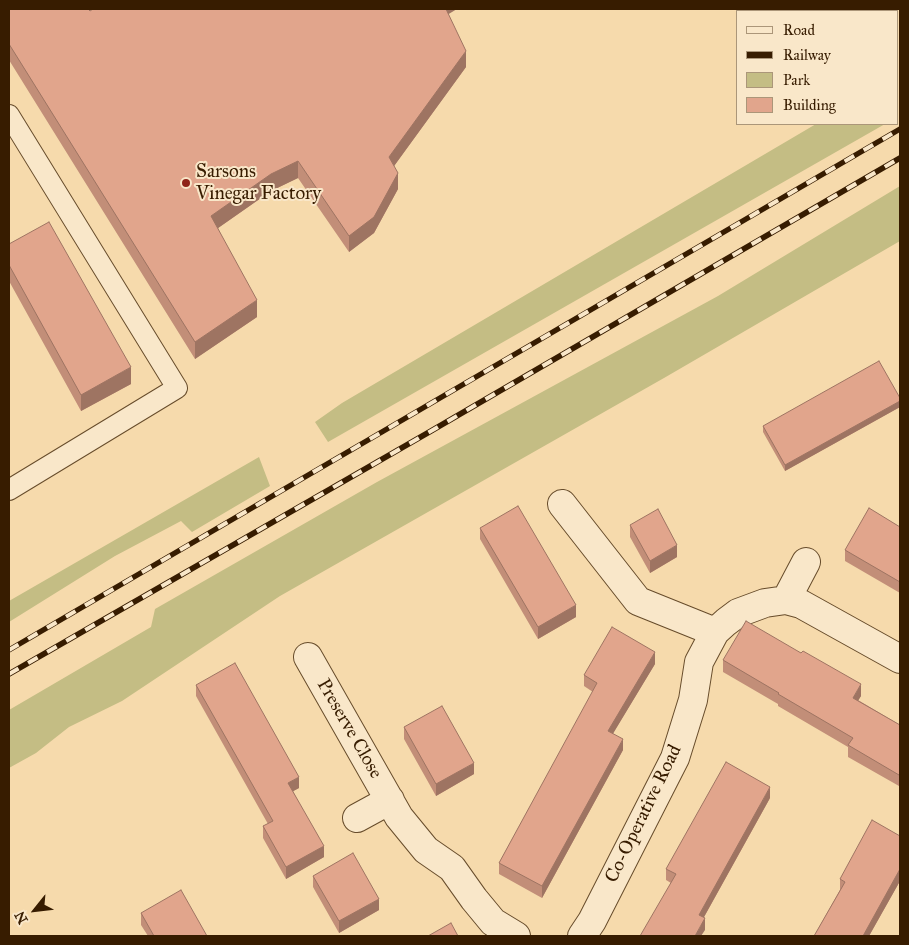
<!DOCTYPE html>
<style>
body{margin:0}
#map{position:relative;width:909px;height:945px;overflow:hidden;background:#f6daac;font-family:"IM FELL Great Primer",serif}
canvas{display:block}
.frame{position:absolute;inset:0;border:10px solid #371c00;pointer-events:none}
.legend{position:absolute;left:736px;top:10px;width:162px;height:115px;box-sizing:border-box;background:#f9e7c9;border:1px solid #ab9679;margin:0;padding:6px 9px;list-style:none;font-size:15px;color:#371c00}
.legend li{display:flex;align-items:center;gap:10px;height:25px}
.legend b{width:25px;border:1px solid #ab9679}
.north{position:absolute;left:10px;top:885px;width:50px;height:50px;-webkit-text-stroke:4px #f9e7c9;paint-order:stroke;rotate:241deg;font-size:14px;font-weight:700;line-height:20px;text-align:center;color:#371c00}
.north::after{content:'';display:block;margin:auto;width:18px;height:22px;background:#371c00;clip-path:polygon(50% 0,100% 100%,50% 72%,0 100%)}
</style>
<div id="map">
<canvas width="909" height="945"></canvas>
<div class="frame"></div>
<ul class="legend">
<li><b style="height:6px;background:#f9e7c9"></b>Road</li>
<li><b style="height:6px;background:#371c00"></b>Railway</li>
<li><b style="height:14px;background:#c4bd84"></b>Park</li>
<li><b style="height:14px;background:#e1a58c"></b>Building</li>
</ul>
<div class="north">N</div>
</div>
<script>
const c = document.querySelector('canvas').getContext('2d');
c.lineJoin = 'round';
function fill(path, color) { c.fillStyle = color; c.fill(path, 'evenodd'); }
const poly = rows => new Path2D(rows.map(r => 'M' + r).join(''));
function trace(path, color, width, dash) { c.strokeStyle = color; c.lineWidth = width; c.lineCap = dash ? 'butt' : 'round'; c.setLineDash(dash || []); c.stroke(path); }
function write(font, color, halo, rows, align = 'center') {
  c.font = font + ' "IM FELL Great Primer",serif'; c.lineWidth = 4; c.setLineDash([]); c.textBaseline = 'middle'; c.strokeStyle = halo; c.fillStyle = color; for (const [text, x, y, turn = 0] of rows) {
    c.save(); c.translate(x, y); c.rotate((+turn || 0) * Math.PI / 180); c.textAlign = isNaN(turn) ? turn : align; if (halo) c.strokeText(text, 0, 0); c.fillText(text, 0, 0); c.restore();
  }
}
fill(poly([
 [816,124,885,124,328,442,315,422,342,403],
 [900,186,900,241,664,378,280,596,122,701,69,727,36,753,9,768,9,710,151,627,155,609,377,482,718,296],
 [259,457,270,486,192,532,181,521,115,556,9,622,9,601]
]), '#c4bd84');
const lane = poly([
 [9,115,177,388,9,490]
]);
const street = poly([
 [562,504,638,601,715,632],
 [786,600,806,562],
 [308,657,399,817,426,850,452,868,474,899,493,922,516,936],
 [357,818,390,800],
 [582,936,592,921,675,758,693,700,699,662,715,632,726,622,738,613,765,603,786,600,801,604,900,659]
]);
trace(lane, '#674c2b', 22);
trace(street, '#674c2b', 30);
trace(lane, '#f9e7c9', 20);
trace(street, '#f9e7c9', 28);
const rail = poly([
 [9,650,900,129],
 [9,674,431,431,900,158]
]);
trace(rail, '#371c00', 5.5);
trace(rail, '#f9e7c9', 4, [11]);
fill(poly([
 [9,9,90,11,448,14,466,67,394,166,398,189,374,233,349,252,298,178,271,191,218,228,257,317,195,359,9,60],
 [9,244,131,384,81,411,9,281],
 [900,398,900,407,785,471,763,432,763,426],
 [630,525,677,557,650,573,630,537],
 [900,527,900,593,845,561,845,550],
 [480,528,576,617,538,639,480,539],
 [723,660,861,696,858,700,900,725,900,784,899,786,848,757,848,747,778,706,778,704,723,672],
 [655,664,613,733,623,750,542,898,499,874,499,863,593,692,584,686,584,675],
 [196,685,299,788,293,791,324,857,286,879,263,838,263,826,268,824,196,696],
 [404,727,474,774,436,796,404,739],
 [770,798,704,917,705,930,671,883,666,880,666,869],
 [900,836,900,881,869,936,814,936,840,890,840,879],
 [313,876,379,910,339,933,313,887],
 [141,913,207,936,148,936,141,925]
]), '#c28e78');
fill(poly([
 [442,9,457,9,442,18],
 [466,51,466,67,389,173,389,157],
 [298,161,298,178,271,191,211,233,211,216,271,174],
 [398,173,398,189,374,233,349,252,349,236],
 [257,300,257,317,195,359,195,342],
 [131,367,131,384,81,411,81,395],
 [900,401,900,407,785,471,785,465],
 [677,545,677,557,650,573,650,561],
 [576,605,576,617,538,639,538,627],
 [655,652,655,664,608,742,608,731],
 [861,684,861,696,853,709,853,698],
 [623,739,623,750,542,898,542,886],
 [474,763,474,774,436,796,436,784],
 [900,773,900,784,899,786,899,775],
 [299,777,299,788,288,794,288,783],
 [770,787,770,798,699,926,699,915],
 [324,846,324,857,286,879,286,867],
 [900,869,900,881,869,936,863,936],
 [379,899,379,910,339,933,339,921],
 [705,918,705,930,701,936,695,936]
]), '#9e7462');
const building = poly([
 [9,9,88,9,90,11,93,9,446,9,466,51,389,157,398,173,374,217,349,236,298,161,271,174,211,216,257,300,195,342,9,44,9,9],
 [49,222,131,367,81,395,9,265,9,244,49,222],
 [879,361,900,398,900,401,785,465,763,426,879,361],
 [518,506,576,605,538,627,480,528,518,506],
 [869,508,900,527,900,582,845,550,869,508],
 [658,509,677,545,650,561,630,525,658,509],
 [746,621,801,653,803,651,861,684,853,698,900,725,900,773,899,775,848,745,853,738,778,694,779,693,723,660,746,621],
 [612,627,655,652,608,731,623,739,542,886,499,863,597,683,584,675,612,627],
 [235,663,299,777,288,783,324,846,286,867,263,826,273,821,196,685,235,663],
 [442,706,474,763,436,784,404,727,442,706],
 [726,762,770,787,699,915,705,918,695,936,640,936,676,874,666,869,726,762],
 [872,820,900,836,900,869,863,936,814,936,845,882,840,879,872,820],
 [353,853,379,899,339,921,313,876,353,853],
 [181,890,207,936,154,936,141,913,181,890],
 [451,923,458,936,428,936,451,923]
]);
fill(building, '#e1a58c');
trace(building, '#9e7462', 1);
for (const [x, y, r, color] of [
 [186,183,5,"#8f2418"]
]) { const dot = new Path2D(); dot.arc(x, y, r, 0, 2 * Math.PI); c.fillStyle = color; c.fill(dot); trace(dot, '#f9e7c9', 2); }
write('19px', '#371c00', '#f9e7c9', [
 ["Sarsons",196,172],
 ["Vinegar Factory",196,194]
], 'left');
write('19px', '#371c00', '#f9e7c9', [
 ["Preserve Close",349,729,60],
 ["Co-Operative Road",644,814,-64]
]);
</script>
